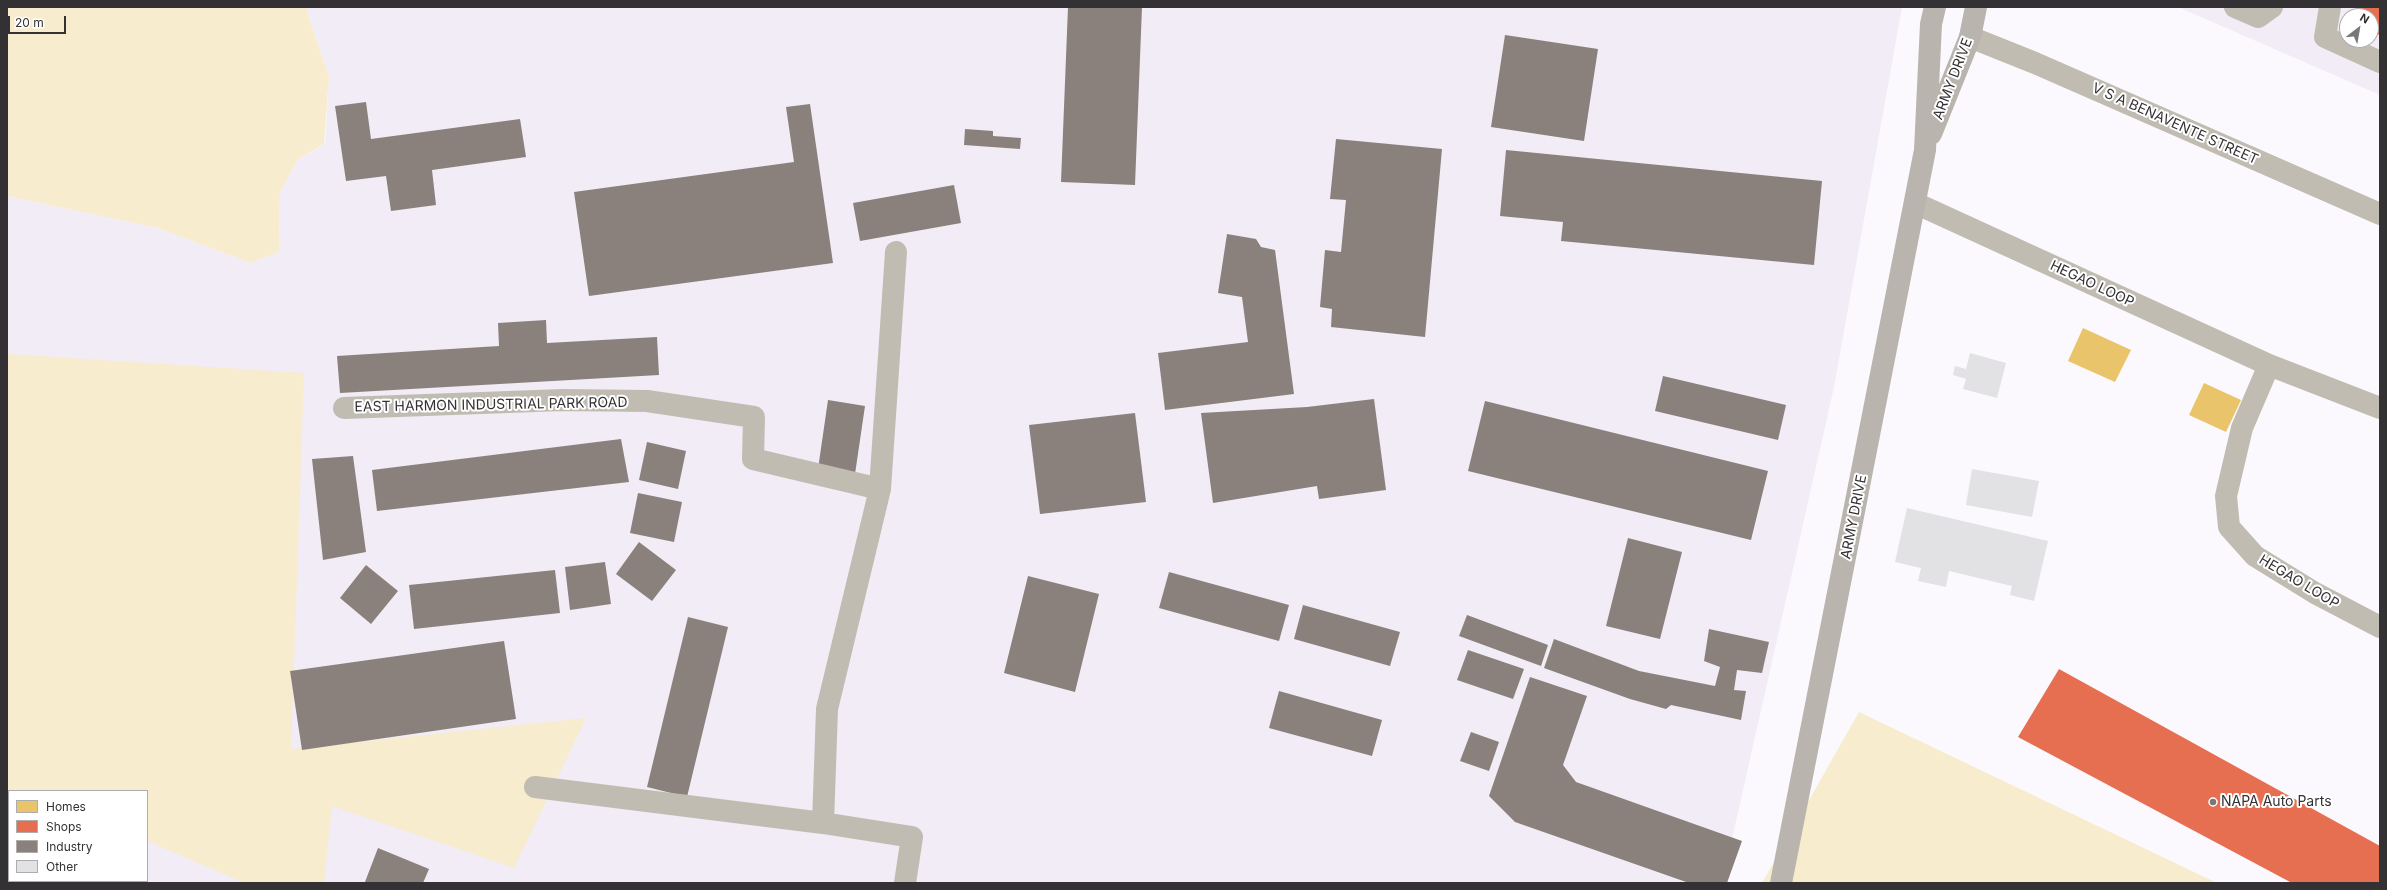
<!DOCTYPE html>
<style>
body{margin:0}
#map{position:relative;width:2387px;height:890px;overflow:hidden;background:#fbf9fd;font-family:Inter,sans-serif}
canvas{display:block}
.frame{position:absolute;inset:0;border:8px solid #333134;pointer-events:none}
.legend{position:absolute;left:8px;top:790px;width:140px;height:92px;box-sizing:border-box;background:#fff;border:1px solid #adadae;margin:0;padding:5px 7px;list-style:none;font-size:12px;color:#333134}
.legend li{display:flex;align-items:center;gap:8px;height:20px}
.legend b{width:20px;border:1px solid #adadae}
.north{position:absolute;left:2339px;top:8px;width:40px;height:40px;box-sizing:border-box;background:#fff;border:1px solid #adadae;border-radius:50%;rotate:31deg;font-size:11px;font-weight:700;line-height:16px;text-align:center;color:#333134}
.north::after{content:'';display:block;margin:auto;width:14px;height:18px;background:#79777a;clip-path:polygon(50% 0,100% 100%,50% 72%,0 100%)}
.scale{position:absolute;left:8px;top:16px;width:58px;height:18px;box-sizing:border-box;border:2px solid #333134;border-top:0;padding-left:5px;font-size:12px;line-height:14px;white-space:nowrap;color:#333134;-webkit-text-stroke:3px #fff;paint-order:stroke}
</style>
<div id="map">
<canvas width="2387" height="890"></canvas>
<div class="frame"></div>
<ul class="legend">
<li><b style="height:11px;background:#e9c46a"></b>Homes</li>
<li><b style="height:11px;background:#e76f51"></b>Shops</li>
<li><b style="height:11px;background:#8a817c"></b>Industry</li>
<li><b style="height:11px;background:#e2e1e4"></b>Other</li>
</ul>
<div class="north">N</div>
<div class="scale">20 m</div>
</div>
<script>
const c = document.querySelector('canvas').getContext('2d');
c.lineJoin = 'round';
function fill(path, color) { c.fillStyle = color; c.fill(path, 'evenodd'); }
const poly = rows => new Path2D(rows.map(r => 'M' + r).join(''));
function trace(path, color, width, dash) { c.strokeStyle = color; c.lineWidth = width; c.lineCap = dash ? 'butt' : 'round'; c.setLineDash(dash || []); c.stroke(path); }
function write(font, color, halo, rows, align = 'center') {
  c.font = font + ' Inter,sans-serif'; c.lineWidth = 4; c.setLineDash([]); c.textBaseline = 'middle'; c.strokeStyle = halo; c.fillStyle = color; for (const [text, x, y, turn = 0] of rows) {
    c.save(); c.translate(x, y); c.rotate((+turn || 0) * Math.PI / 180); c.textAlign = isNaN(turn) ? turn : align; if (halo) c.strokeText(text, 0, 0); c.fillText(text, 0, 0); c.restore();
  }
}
fill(poly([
 [307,7,1902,7,1834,387,1722,883,7,883,7,196,158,228,251,263,279,252,280,192,298,159,325,144,329,77,308,15],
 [9,791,147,791,147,881,9,881],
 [2178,7,2380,7,2380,95],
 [2347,16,2371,16,2371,40,2347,40]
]), '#f1ecf5');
fill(poly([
 [7,7,307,7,308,15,329,77,324,144,298,159,280,192,279,252,251,263,158,228,7,196],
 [7,354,304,373,291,749,586,718,514,868,332,806,324,883,245,883,147,841,147,791,9,791,9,819,7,819],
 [1859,712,2217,883,1762,883]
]), '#f7ecce');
fill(poly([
 [2083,328,2131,350,2115,382,2068,361],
 [2204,383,2241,400,2226,432,2189,415]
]), '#e9c46a');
fill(poly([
 [2357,7,2380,7,2380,35,2371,32,2371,16,2354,16],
 [2059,669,2380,846,2380,883,2292,883,2018,737]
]), '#e76f51');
fill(poly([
 [1068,7,1142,7,1135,185,1061,182],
 [1505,35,1598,49,1584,141,1491,127],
 [366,102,371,139,520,119,526,157,432,170,436,205,391,211,386,176,346,181,335,106],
 [810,104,833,263,589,296,574,192,794,162,786,107],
 [965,129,993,131,993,136,1021,138,1020,149,964,145],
 [1336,139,1442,149,1425,337,1331,327,1332,309,1320,307,1325,250,1341,252,1346,200,1330,199],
 [1506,150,1822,181,1814,265,1561,241,1563,222,1500,216],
 [954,185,961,223,860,241,853,203],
 [1227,234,1256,239,1261,247,1275,250,1294,394,1165,410,1158,353,1248,342,1242,297,1218,293],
 [546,320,547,343,657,337,659,375,340,393,337,356,499,346,498,323],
 [1663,376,1786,405,1778,440,1655,411],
 [1374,399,1386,490,1319,499,1317,486,1213,503,1201,413,1307,407],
 [828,400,865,406,855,474,818,469],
 [1485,401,1768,471,1751,540,1468,471],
 [1135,413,1146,502,1040,514,1029,425],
 [621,439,629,482,377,511,372,470],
 [647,442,686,451,678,489,639,480],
 [353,456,366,552,323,560,312,459],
 [638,493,682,502,674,542,630,533],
 [1628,538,1682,552,1660,639,1606,626],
 [639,542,676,570,652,601,616,574],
 [605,562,611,604,570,610,565,567],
 [366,565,398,591,371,624,340,598],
 [555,570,560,613,414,629,409,585],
 [1169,572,1289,605,1279,641,1159,608],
 [1028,576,1099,594,1075,692,1004,673],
 [1303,605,1400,632,1390,666,1294,639],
 [1467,615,1548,645,1541,666,1459,636],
 [688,617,728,627,687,797,647,787],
 [1709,629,1769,642,1762,673,1737,670,1734,690,1746,691,1741,720,1671,705,1666,709,1630,699,1544,668,1554,639,1639,671,1715,686,1720,667,1704,661],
 [504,641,516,719,302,750,290,671],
 [1468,650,1524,669,1513,699,1457,680],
 [1530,677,1587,696,1563,765,1576,782,1742,841,1727,883,1689,883,1515,822,1489,796],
 [1279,691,1382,720,1372,756,1269,728],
 [1471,732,1499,742,1489,771,1460,761],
 [378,848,429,869,423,883,365,882]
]), '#8a817c');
fill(poly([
 [1970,353,2006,363,1997,398,1963,389,1966,379,1953,375,1955,366,1966,369],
 [1972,469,2039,481,2032,517,1966,505],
 [1907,508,2048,541,2034,601,2010,595,2012,586,1949,571,1946,587,1918,581,1921,568,1895,562]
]), '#e2e1e4');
trace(poly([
 [2235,7,2258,17,2272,7],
 [2330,7,2325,37,2380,62],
 [1970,37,2035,63,2380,214],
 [1915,203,2269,365,2380,408],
 [896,252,880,489,827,709,823,823,912,837,905,883],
 [2269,365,2242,428,2226,496,2229,527,2255,556,2315,593,2380,627],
 [344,408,563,400,647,401,754,417,753,459,880,489],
 [535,787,823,823]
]), '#c0bcb2', 22);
trace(poly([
 [1931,134,1970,37,1976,7],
 [1781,883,1925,150,1931,24,1935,7]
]), '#b9b5ae', 22);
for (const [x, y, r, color] of [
 [2213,802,4,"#79777a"]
]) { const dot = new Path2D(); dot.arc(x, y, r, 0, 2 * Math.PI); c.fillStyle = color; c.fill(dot); trace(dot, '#fff', 1.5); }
write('14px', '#333134', '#fff', [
 ["ARMY DRIVE",1953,79,-69],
 ["V S A BENAVENTE STREET",2175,124,24],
 ["HEGAO LOOP",2092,284,25],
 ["EAST HARMON INDUSTRIAL PARK ROAD",491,405,-1],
 ["ARMY DRIVE",1854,517,-79],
 ["HEGAO LOOP",2299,582,31]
]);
write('14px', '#333134', '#fff', [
 ["NAPA Auto Parts",2221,802]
], 'left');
</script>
